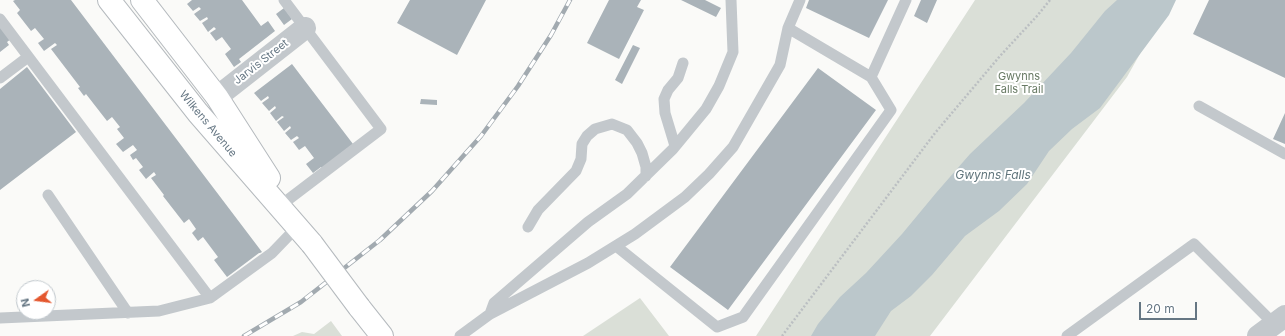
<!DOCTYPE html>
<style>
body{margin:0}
#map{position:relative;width:1285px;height:336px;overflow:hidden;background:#fafaf8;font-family:Inter,sans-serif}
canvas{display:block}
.north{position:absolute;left:16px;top:280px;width:40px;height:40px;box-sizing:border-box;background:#fff;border:1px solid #c1c8cd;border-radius:50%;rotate:256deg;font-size:11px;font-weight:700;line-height:16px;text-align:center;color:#657683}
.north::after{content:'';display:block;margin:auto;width:14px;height:18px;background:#e4572e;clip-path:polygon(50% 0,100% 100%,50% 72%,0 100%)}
.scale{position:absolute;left:1139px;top:302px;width:58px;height:18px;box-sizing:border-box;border:2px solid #657683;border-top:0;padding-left:5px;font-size:12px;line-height:14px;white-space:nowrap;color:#657683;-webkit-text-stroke:3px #fff;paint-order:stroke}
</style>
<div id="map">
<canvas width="1285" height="336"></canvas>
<div class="north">N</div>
<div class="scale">20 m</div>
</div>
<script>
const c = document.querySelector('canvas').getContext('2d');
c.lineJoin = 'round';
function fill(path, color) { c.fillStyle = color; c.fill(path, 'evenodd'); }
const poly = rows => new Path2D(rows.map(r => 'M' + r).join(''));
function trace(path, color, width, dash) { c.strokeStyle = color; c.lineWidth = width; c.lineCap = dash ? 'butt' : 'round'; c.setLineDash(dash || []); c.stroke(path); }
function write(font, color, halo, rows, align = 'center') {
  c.font = font + ' Inter,sans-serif'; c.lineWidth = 4; c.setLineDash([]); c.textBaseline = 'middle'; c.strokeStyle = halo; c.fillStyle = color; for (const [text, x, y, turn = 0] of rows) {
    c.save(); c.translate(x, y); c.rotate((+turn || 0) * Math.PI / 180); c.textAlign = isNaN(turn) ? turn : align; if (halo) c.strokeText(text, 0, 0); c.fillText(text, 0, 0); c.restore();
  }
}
fill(poly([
 [975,0,1170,0,1127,77,930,336,756,336],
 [640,298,669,336,583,336],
 [331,321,342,336,293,336,302,332,314,334]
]), '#dadfd7');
fill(poly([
 [1117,0,1176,0,1169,15,1100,108,1072,129,1049,151,1027,184,999,211,965,236,932,275,911,296,891,311,875,336,811,336,818,324,840,297,866,273,902,234,936,193,970,154,1024,103,1071,53,1105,11]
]), '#bbc7cb');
fill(poly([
 [15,0,71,0,262,252,260,253,259,253,227,277,214,260,218,257,203,237,198,241,192,233,196,229,189,219,184,223,163,196,164,195,151,178,156,175,154,172,146,179,139,170,143,167,136,158,133,160,130,155,137,150,133,145,123,152,116,144,124,138,117,129,120,127,112,117,107,121,86,94,84,96,78,88,80,87,51,49,57,45,55,43,44,51,38,43,44,39,35,28,31,31,17,13,20,10,13,1],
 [192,0,242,0,261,26,268,21,275,31,239,59,241,62,234,67,225,54,231,49,222,37,216,41,210,33,216,29,214,27,208,32,202,23,208,19,207,17,200,21,194,14,201,9,199,7,193,11,187,4],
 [410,0,486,0,457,55,397,23],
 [609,0,641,0,637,7,644,10,619,59,587,43],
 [681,0,705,0,721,8,716,17],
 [809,0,888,0,869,38,806,8],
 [921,0,937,0,927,23,914,16],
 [1209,0,1285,0,1285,78,1193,34],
 [284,8,292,19,284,25,276,14],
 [0,25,11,39,7,42,9,45,0,52],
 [633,45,640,48,622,84,615,80],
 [292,64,353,144,322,168,321,167,313,173,306,164,314,158,305,146,299,150,293,142,299,138,297,136,291,140,285,133,291,128,290,126,284,131,277,122,284,117,282,116,276,121,270,113,276,108,275,106,269,111,262,103,269,98,268,96,261,101,254,93],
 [27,67,76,132,0,190,0,89],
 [818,68,876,110,728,310,670,267],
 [421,99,437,100,437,105,420,104],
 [1285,113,1285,144,1273,139]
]), '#aab3b9');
const primary = poly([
 [109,0,198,113,312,244],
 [142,0,217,97,269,178],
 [359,307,382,336]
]);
trace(primary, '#b5babe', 24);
trace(poly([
 [782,336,935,133,1000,56,1037,16,1050,0]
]), '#bbbfc2', 2.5, [2, 2]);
trace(poly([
 [284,0,381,129,285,202],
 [0,19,210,298,272,253,297,227],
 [788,28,871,77,906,0],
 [0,78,28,57],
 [1199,106,1285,154],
 [675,146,665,113,664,99,668,90,678,78,683,63],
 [48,195,128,313],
 [528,227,538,210,576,171,581,159,582,144,587,136,595,129,612,124,627,130,637,143,642,153,646,167,646,176],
 [616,246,717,327,743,317,891,110,871,77],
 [490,314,494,303,588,222,627,194,673,149,706,109,719,86,733,52,731,0],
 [0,318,159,311,210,298],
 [460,336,490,314,588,263,635,234,685,197,709,174,733,147,780,65,788,28,800,0],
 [1067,336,1194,244,1274,324]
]), '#c3c8cc', 11);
trace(poly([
 [217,97,305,28],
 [1258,336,1285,316]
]), '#c3c8cc', 22);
trace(primary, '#fff', 22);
const rail = poly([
 [244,336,301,302,380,240,432,191,481,136,518,86,551,35,570,0]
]);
trace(rail, '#a2aab0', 4.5);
trace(rail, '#fff', 3, [9]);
const primaryBridge = poly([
 [312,244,359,307]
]);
trace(primaryBridge, '#b5babe', 24, []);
trace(primaryBridge, '#fff', 22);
write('11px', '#657683', '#fff', [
 ["Jarvis Street",261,62,-38],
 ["Wilkens Avenue",208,124,50]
]);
write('11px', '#687a64', '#fff', [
 ["Gwynns",1019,77],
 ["Falls Trail",1019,90]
]);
write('italic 12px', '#60757c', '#fff', [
 ["Gwynns Falls",993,175]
]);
</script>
